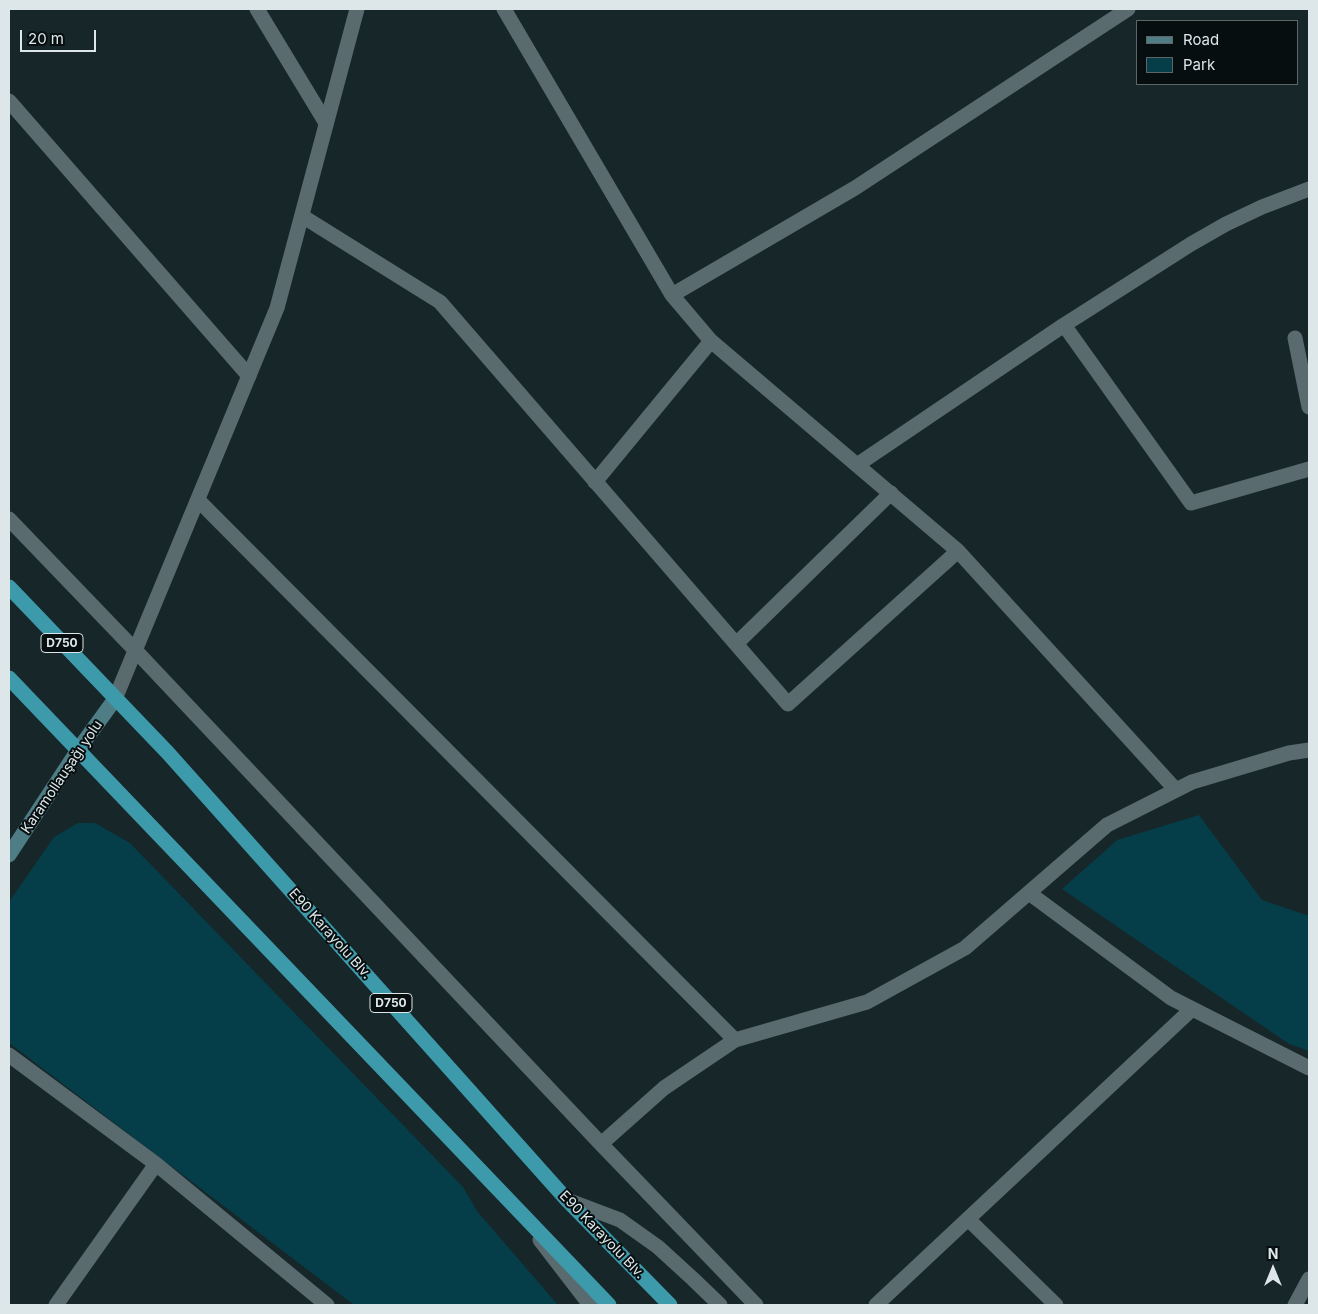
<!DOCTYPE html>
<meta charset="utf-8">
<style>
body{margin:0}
#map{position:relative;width:1318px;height:1314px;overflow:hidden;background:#172629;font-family:Inter,sans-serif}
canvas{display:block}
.frame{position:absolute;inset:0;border:10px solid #dde7e9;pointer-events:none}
.legend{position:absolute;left:1136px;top:20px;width:162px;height:65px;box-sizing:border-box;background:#070e0f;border:1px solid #5d6566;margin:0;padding:6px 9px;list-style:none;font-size:15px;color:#dde7e9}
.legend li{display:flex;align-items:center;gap:10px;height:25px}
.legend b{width:25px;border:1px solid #5d6566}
.north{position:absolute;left:1248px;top:1244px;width:50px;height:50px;-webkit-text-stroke:4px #070e0f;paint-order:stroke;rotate:0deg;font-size:14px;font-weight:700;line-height:20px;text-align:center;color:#dde7e9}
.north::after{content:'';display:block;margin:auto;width:18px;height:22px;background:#dde7e9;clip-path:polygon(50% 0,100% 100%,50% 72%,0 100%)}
.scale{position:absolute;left:20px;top:30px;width:76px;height:22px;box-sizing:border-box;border:2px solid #dde7e9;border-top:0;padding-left:6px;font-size:15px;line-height:18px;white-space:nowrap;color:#dde7e9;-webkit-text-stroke:4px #070e0f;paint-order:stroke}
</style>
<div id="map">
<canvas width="1318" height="1314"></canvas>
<div class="frame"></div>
<ul class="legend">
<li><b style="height:6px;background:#4f7d86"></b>Road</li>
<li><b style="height:14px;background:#053e48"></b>Park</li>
</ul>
<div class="north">N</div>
<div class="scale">20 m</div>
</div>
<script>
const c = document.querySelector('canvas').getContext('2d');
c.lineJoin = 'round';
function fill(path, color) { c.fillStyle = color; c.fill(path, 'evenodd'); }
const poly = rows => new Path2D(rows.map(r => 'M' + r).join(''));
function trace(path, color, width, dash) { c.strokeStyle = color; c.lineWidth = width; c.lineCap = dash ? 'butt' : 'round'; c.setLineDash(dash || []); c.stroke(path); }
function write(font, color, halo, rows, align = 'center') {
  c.font = font + ' Inter,sans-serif'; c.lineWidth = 4; c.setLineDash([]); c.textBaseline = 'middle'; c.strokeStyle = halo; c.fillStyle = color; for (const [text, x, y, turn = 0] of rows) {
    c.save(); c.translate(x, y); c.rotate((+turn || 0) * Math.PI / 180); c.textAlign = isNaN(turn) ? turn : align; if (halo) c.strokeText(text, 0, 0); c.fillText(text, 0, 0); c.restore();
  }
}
fill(poly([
 [1199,815,1262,900,1309,916,1309,1051,1289,1044,1062,889,1117,840],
 [78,823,95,823,130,843,463,1187,477,1211,558,1305,354,1305,9,1043,9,902,54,837]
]), '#053e48');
trace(poly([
 [1064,325,1191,503,1309,469],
 [1295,338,1309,407],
 [857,465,1064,325,1191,244,1226,224,1262,207,1309,189],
 [595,482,711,341],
 [968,1219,1056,1305]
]), '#5a6b6f', 15);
trace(poly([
 [257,9,326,123],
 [504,9,672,295,711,341,958,551,1176,790],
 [9,101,249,376],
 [302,216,440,302,788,704,958,551],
 [672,295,855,188,1128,9],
 [198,500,735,1040],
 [9,519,135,650,601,1144,756,1305],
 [736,644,891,493],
 [1029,893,1171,998,1309,1068],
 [9,1055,156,1164,327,1305],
 [601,1144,664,1088,735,1040,867,1002,965,948,1107,825,1192,782,1289,753,1309,750],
 [567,1200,620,1220,658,1247,693,1279,720,1305],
 [540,1240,590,1305],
 [56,1305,156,1164],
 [876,1305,1192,1009],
 [1295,1305,1309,1279]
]), '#5a6b6f', 15);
trace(poly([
 [115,699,277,308,357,9]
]), '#5a6b6f', 15);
trace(poly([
 [9,855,78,750,115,699]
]), '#4f7d86', 15);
trace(poly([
 [9,587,168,753,567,1200,670,1305],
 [9,678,609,1305]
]), '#3d9aab', 15);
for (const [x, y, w] of [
 [62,643,42],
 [391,1003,42]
]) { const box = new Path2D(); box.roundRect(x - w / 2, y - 9.5, w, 19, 4); c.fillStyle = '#070e0f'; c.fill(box); trace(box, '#dde7e9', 1); }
write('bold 12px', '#dde7e9', null, [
 ["D750",62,643],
 ["D750",391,1003]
]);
write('14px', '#dde7e9', '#070e0f', [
 ["Karamollauşağı yolu",62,777,-56],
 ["E90 Karayolu Blv.",330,934,48],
 ["E90 Karayolu Blv.",602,1235,46]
]);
</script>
